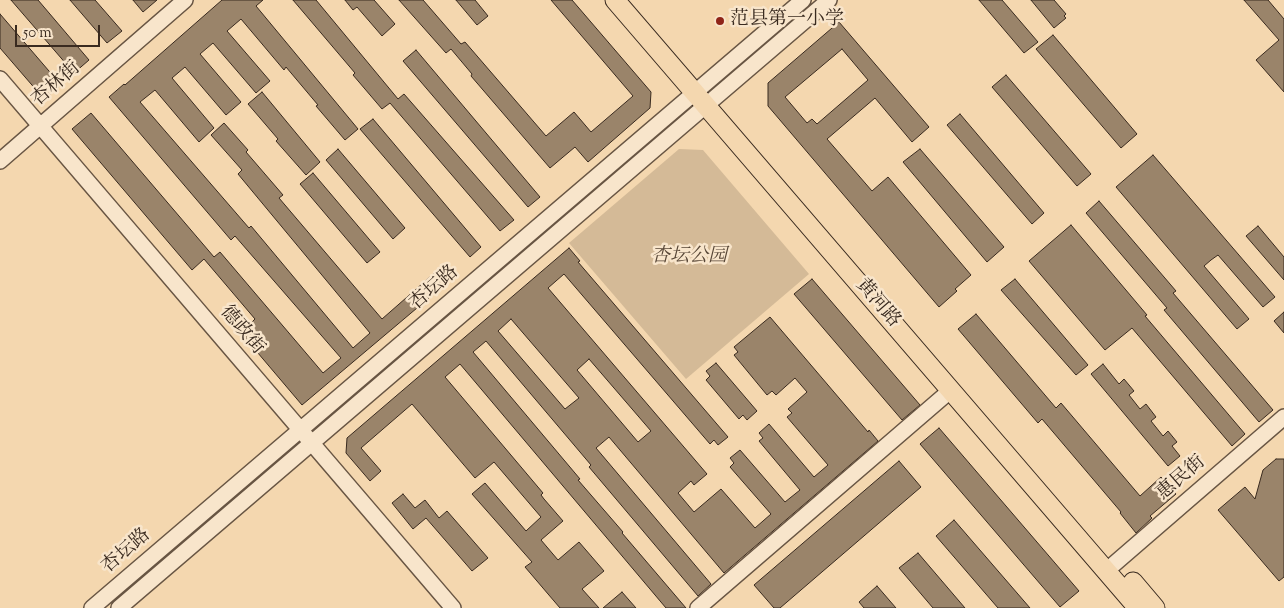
<!DOCTYPE html>
<meta charset="utf-8">
<style>
body{margin:0}
#map{position:relative;width:1284px;height:608px;overflow:hidden;background:#f4d7af;font-family:"Sorts Mill Goudy",serif}
canvas{display:block}
.scale{position:absolute;left:15px;top:25px;width:85px;height:22px;box-sizing:border-box;border:2px solid #392a1f;border-top:0;padding-left:6px;font-size:15px;line-height:18px;white-space:nowrap;color:#392a1f;-webkit-text-stroke:4px #f8e5cb;paint-order:stroke}
</style>
<div id="map">
<canvas width="1284" height="608"></canvas>
<div class="scale">50 m</div>
</div>
<script>
const c = document.querySelector('canvas').getContext('2d');
c.lineJoin = 'round';
function fill(path, color) { c.fillStyle = color; c.fill(path, 'evenodd'); }
const poly = rows => new Path2D(rows.map(r => 'M' + r).join(''));
function trace(path, color, width, dash) { c.strokeStyle = color; c.lineWidth = width; c.lineCap = dash ? 'butt' : 'round'; c.setLineDash(dash || []); c.stroke(path); }
function write(font, color, halo, rows, align = 'center') {
  c.font = font + ' "Sorts Mill Goudy","Noto Serif SC",serif'; c.lineWidth = 5; c.setLineDash([]); c.textBaseline = 'middle'; c.strokeStyle = halo; c.fillStyle = color; for (const [text, x, y, turn = 0] of rows) {
    c.save(); c.translate(x, y); c.rotate((+turn || 0) * Math.PI / 180); c.textAlign = isNaN(turn) ? turn : align; if (halo) c.strokeText(text, 0, 0); c.fillText(text, 0, 0); c.restore();
  }
}
fill(poly([
 [679,149,703,150,809,274,686,379,569,243]
]), '#d4ba97');
const building = poly([
 [11,0,38,0,89,60,74,73,11,0],
 [70,0,95,0,122,31,107,43,70,0],
 [133,0,157,0,143,12,133,0],
 [222,0,263,0,256,6,358,129,345,140,316,106,318,105,286,67,284,70,241,19,227,31,270,81,256,93,213,43,200,54,241,102,226,115,185,67,172,78,214,128,199,142,155,90,140,102,249,228,251,226,353,348,370,333,238,174,242,170,211,135,224,123,248,150,246,152,283,195,279,198,382,319,439,269,449,281,302,405,241,333,255,319,204,259,192,270,72,129,91,113,214,257,220,252,323,373,341,358,235,236,231,240,109,97,124,84,125,85,222,0],
 [293,0,316,0,398,99,404,94,514,220,500,231,390,103,382,109,353,75,355,73,293,0],
 [345,0,374,0,395,24,382,36,357,7,353,10,345,0],
 [399,0,423,0,461,44,465,42,546,136,574,112,591,132,633,96,551,0,572,0,651,92,650,108,588,162,575,147,550,168,471,76,472,74,451,49,446,53,399,0],
 [456,0,475,0,488,16,477,25,456,0],
 [979,0,1002,0,1038,42,1024,53,979,0],
 [1031,0,1054,0,1066,14,1064,16,1066,18,1054,28,1031,0],
 [1244,0,1268,0,1284,19,1284,92,1256,60,1279,40,1244,0],
 [0,14,61,85,44,99,0,48,0,14],
 [839,22,929,127,912,142,875,98,827,139,872,191,888,177,971,275,955,289,957,291,939,307,768,106,768,83,839,22],
 [842,49,868,80,817,124,812,119,807,123,785,97,842,49],
 [1053,35,1137,134,1121,148,1036,49,1053,35],
 [416,50,540,197,528,207,403,61,416,50],
 [1006,75,1091,174,1077,186,992,87,1006,75],
 [262,92,320,162,306,175,276,141,278,139,248,104,262,92],
 [960,114,1044,213,1032,224,947,125,960,114],
 [373,119,481,247,470,257,360,129,373,119],
 [338,149,405,228,393,239,326,160,338,149],
 [920,149,1004,247,987,262,903,162,920,149],
 [1153,155,1275,297,1263,307,1218,255,1211,260,1204,266,1249,319,1237,329,1116,187,1153,155],
 [313,173,380,252,367,263,300,184,313,173],
 [1099,201,1176,291,1173,293,1273,410,1259,422,1164,310,1167,308,1086,213,1099,201],
 [1071,225,1147,315,1145,316,1245,434,1232,446,1132,328,1105,350,1029,261,1071,225],
 [1258,226,1284,257,1284,280,1246,236,1258,226],
 [569,248,580,261,578,262,728,437,718,445,714,440,710,444,564,274,548,288,707,474,694,485,691,481,678,493,694,512,721,489,755,528,771,514,730,467,734,463,730,458,740,450,785,502,800,490,759,441,763,438,759,433,769,424,814,477,828,465,787,417,792,413,788,409,807,392,795,378,776,395,772,391,767,395,734,355,738,352,734,347,770,317,868,432,869,430,878,441,724,573,609,437,596,448,711,584,698,596,589,467,591,465,486,341,473,352,580,479,578,480,623,532,622,533,686,608,666,608,460,364,445,377,543,493,541,495,544,499,563,521,541,540,558,560,579,542,604,571,582,589,599,608,560,608,525,567,532,562,472,494,485,483,526,531,541,517,494,462,475,478,412,404,361,448,381,471,370,481,346,453,347,438,569,248],
 [511,319,579,398,565,409,498,331,511,319],
 [589,359,651,431,638,442,577,370,589,359],
 [812,279,920,405,902,420,794,294,812,279],
 [1015,279,1088,365,1076,375,1001,290,1015,279],
 [1284,312,1284,333,1274,321,1284,312],
 [976,314,1056,408,1061,403,1140,496,1161,477,1176,494,1150,516,1152,518,1136,533,1120,513,1121,512,1042,419,1038,423,958,329,976,314],
 [716,363,757,411,747,420,743,415,739,419,706,380,710,376,706,371,716,363],
 [1103,364,1119,384,1124,379,1134,391,1129,395,1140,409,1146,404,1156,417,1151,421,1163,436,1168,431,1177,442,1172,446,1180,456,1168,466,1091,374,1103,364],
 [939,428,1079,591,1060,607,920,444,939,428],
 [1276,459,1284,459,1284,577,1279,581,1218,510,1245,487,1255,499,1263,470,1276,459],
 [899,461,921,487,780,608,774,608,754,585,899,461],
 [403,494,415,508,425,500,439,518,447,511,488,558,472,571,426,518,413,529,392,503,403,494],
 [954,520,1030,608,998,608,936,536,954,520],
 [918,553,965,608,933,608,899,568,918,553],
 [877,586,896,608,864,608,859,602,877,586],
 [622,592,636,608,603,608,622,592]
]);
fill(building, '#9a846a');
trace(building, '#392a1f', 1);
const minor = poly([
 [0,79,453,608],
 [0,161,185,0],
 [1106,571,1284,417],
 [92,608,803,0],
 [119,608,829,0],
 [698,608,951,390]
]);
const major = poly([
 [615,0,1138,608],
 [1133,582,1155,608]
]);
trace(minor, '#685543', 18);
trace(major, '#392a1f', 21);
trace(minor, '#f8e5cb', 15);
trace(major, '#f4d7af', 19);
for (const [x, y, r, color] of [
 [720,21,5,"#8f2418"]
]) { const dot = new Path2D(); dot.arc(x, y, r, 0, 2 * Math.PI); c.fillStyle = color; c.fill(dot); trace(dot, '#f8e5cb', 2); }
write('19px', '#392a1f', '#f8e5cb', [
 ["范县第一小学",730,21]
], 'left');
write('19px', '#392a1f', '#f8e5cb', [
 ["杏林街",57,85,-41],
 ["杏坛路",435,289,-41],
 ["黄河路",877,304,49],
 ["德政街",241,331,50],
 ["惠民街",1182,479,-41],
 ["杏坛路",127,552,-41]
]);
write('italic 19px', '#584737', '#f8e5cb', [
 ["杏坛公园",689,258]
]);
</script>
